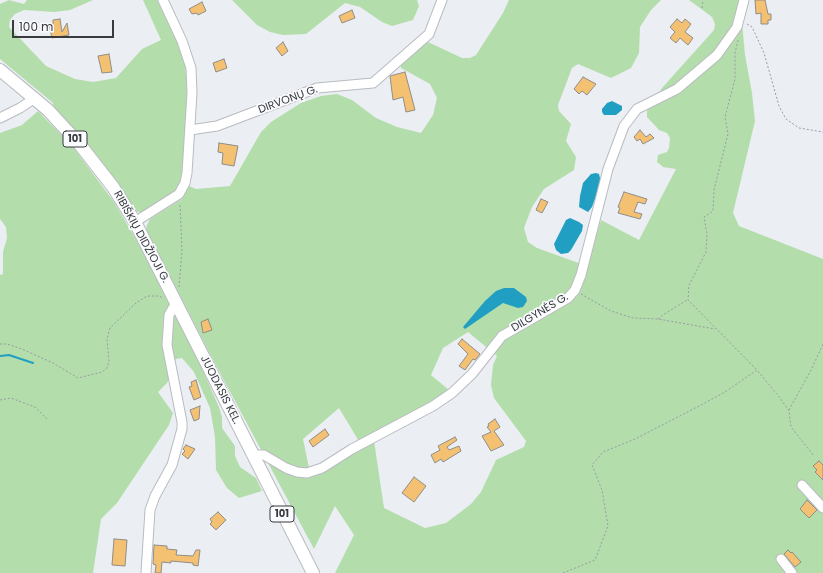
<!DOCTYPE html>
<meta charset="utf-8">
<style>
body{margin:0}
#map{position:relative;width:823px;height:573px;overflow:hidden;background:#ebeef3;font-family:Poppins,sans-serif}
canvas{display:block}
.scale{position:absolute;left:12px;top:20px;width:102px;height:18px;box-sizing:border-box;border:2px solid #393a3c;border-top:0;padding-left:5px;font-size:12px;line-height:14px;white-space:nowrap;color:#393a3c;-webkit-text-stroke:3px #fafbfe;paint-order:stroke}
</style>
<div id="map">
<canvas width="823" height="573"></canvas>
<div class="scale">100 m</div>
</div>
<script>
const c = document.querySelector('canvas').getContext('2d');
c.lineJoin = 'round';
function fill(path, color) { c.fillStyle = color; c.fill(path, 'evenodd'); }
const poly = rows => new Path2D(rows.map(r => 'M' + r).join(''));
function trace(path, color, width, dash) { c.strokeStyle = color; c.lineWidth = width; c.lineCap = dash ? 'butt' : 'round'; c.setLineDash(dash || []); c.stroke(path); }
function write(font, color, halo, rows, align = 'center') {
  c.font = font + ' Poppins,sans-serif'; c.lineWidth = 3.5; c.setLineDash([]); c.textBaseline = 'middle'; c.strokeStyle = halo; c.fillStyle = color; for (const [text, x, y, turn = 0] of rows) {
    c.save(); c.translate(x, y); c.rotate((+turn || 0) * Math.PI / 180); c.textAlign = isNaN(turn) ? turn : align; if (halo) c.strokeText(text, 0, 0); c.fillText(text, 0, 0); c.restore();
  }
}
fill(poly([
 [9,0,24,4,27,0,93,0,70,10,54,12,24,10,15,14,10,20,9,27,46,66,75,79,93,82,116,78,142,49,161,40,143,0,157,0,183,53,185,64,187,88,184,167,182,182,175,193,142,213,133,210,54,109,53,103,0,59,0,4],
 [232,0,417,0,419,6,413,20,392,26,382,22,360,7,345,3,306,34,283,35,270,32,257,25],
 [509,0,661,0,651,10,640,27,639,53,631,68,611,78,578,64,572,68,558,105,559,111,571,124,566,141,576,157,574,170,544,189,532,207,524,228,528,242,537,248,587,266,601,220,639,240,676,169,663,167,657,162,658,155,667,152,669,148,670,138,667,133,659,130,647,117,647,111,662,88,714,30,715,24,712,17,689,0,740,0,745,55,752,93,755,121,733,213,739,226,823,259,823,573,335,573,354,535,335,506,314,549,212,358,146,230,147,225,150,219,182,199,189,186,196,189,230,186,261,132,271,122,301,103,321,96,337,94,352,100,376,118,397,127,421,133,433,115,437,98,430,84,401,68,400,63,420,44,428,42,462,58,470,58,476,55,503,13],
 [468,332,497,356,493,365,491,385,494,398,526,441,524,447,496,460,481,492,471,504,446,523,425,528,384,508,373,434,430,403,449,390,431,375,443,348],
 [339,408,363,448,322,472,309,468,303,439],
 [38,111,73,147,114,202,144,253,184,328,219,407,222,417,222,428,235,446,235,456,240,467,256,478,262,491,239,498,227,488,216,470,215,437,210,408,194,372,182,358,176,359,166,367,169,379,167,383,158,392,173,413,169,425,117,503,101,519,93,573,0,573,0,275,3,274,3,252,7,238,6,227,0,219,0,133,22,125]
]), '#b4ddac');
fill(poly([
 [612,101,622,106,622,110,616,115,604,115,602,112,602,109,607,103],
 [596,173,599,174,601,182,592,207,588,212,579,207,580,196,583,183,591,174],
 [570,218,579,222,583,225,582,231,571,250,568,253,561,254,556,250,554,244,566,220],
 [504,288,514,288,526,297,527,301,523,307,518,308,503,303,465,329,463,327,485,301,496,291]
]), '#209fc2');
trace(poly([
 [0,356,9,355,33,363]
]), '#209fc2', 2);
const building = poly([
 [755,0,765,0,768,14,771,14,771,20,768,20,768,24,761,24,761,13,756,14,755,0],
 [202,2,206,11,198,15,197,13,192,14,189,9,202,2],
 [352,10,355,18,342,23,339,16,352,10],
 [60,19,62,32,67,23,69,35,52,38,49,25,53,24,53,20,60,19],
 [677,19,682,23,685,19,691,24,685,32,693,38,688,45,680,38,676,43,670,38,675,32,670,27,677,19],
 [283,42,288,51,282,56,276,48,283,42],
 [109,54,112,72,102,73,98,56,109,54],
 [224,59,227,68,216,72,213,63,224,59],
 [405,72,415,110,406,112,403,97,393,100,390,76,405,72],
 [583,77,596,84,587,95,582,91,579,94,574,89,583,77],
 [640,130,646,137,650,134,654,138,643,144,640,139,637,141,634,137,640,130],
 [219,143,238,146,234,166,222,164,223,153,218,152,219,143],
 [624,192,647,199,645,204,638,202,634,212,642,214,640,219,618,213,620,208,618,207,624,192],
 [541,199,548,202,542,213,536,210,541,199],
 [208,319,212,330,203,333,201,322,208,319],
 [462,339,480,354,475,360,473,359,465,370,459,366,468,354,458,344,462,339],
 [196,380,201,397,194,400,189,387,192,386,191,382,196,380],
 [200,406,199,419,194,421,190,410,200,406],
 [495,419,500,427,494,431,504,445,491,451,482,436,491,432,487,427,489,426,488,424,495,419],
 [325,429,329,435,313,447,309,441,325,429],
 [455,437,457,440,447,447,449,450,459,446,461,451,443,462,441,459,435,463,431,455,440,450,438,446,455,437],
 [186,445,195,449,188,459,182,454,185,451,183,449,186,445],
 [819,461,823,465,823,480,815,472,817,470,813,466,819,461],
 [414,477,426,486,414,502,402,493,414,477],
 [807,500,817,510,809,518,800,509,807,500],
 [218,512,226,520,216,530,210,524,212,522,210,519,218,512],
 [114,539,127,540,125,566,112,565,114,539],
 [154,545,167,546,167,549,177,550,176,555,193,556,196,550,200,550,198,566,193,565,193,563,171,561,171,563,162,562,161,573,155,573,156,565,153,564,154,545],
 [788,550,791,553,792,552,801,562,795,567,784,554,788,550]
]);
fill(building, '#f3c171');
trace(building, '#908d89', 1);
const minor = poly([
 [0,118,20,108,35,98],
 [190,130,217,126,317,88,373,83,429,34,442,0],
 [135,222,179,194,185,183,187,173,192,93,191,68,182,41,163,0],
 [252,455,264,455,286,468,297,472,307,473,322,468,352,449,433,406,452,393,472,374,502,336,568,298,575,290,581,275,608,169,624,126,637,109,677,89,717,55,737,27,744,0],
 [802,485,823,508],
 [781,559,792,573],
 [146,573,150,510,155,496,172,465,182,429,182,422,167,345,169,315,173,308,178,306]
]);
const major = poly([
 [0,70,48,110,81,146,113,187,135,222,313,573]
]);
trace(minor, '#b9bbc0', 11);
trace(major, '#b9bbc0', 14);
trace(poly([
 [702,8,703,0],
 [747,24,752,27,764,53,779,106,786,119,799,128,823,132],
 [738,40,735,53,735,79,725,117,728,134,714,190,713,211,704,217,707,234,706,252,689,285,688,300,756,369],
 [179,287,182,251,180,204],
 [581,294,611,311,633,318,658,319,715,329],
 [658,319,663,315,687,300],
 [0,344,7,344,22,349,53,363,78,378,102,372,107,368,109,361,107,339,110,328,136,303,147,296,159,296,163,298],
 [0,400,11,398,35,407,47,419],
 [789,410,811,370,823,344],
 [563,573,595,560,608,526,602,490,592,465,603,452,635,439,701,405,725,392,757,370,780,398,789,411,791,427,814,456]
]), '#999b9f', 1, [2, 2]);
trace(minor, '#fff', 9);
trace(major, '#fff', 12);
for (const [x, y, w] of [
 [75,139,24],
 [282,514,24]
]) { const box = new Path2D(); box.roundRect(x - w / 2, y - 8, w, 16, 3); c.fillStyle = '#fafbfe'; c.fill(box); trace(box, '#393a3c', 1); }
write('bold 10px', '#393a3c', null, [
 ["101",75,139],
 ["101",282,514]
]);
write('11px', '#393a3c', '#fafbfe', [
 ["DIRVONŲ G.",288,100,-20],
 ["RIBIŠKIŲ DIDŽIOJI G.",141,237,61],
 ["DILGYNĖS G.",540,313,-31],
 ["JUODASIS KEL.",220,390,63]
]);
</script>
